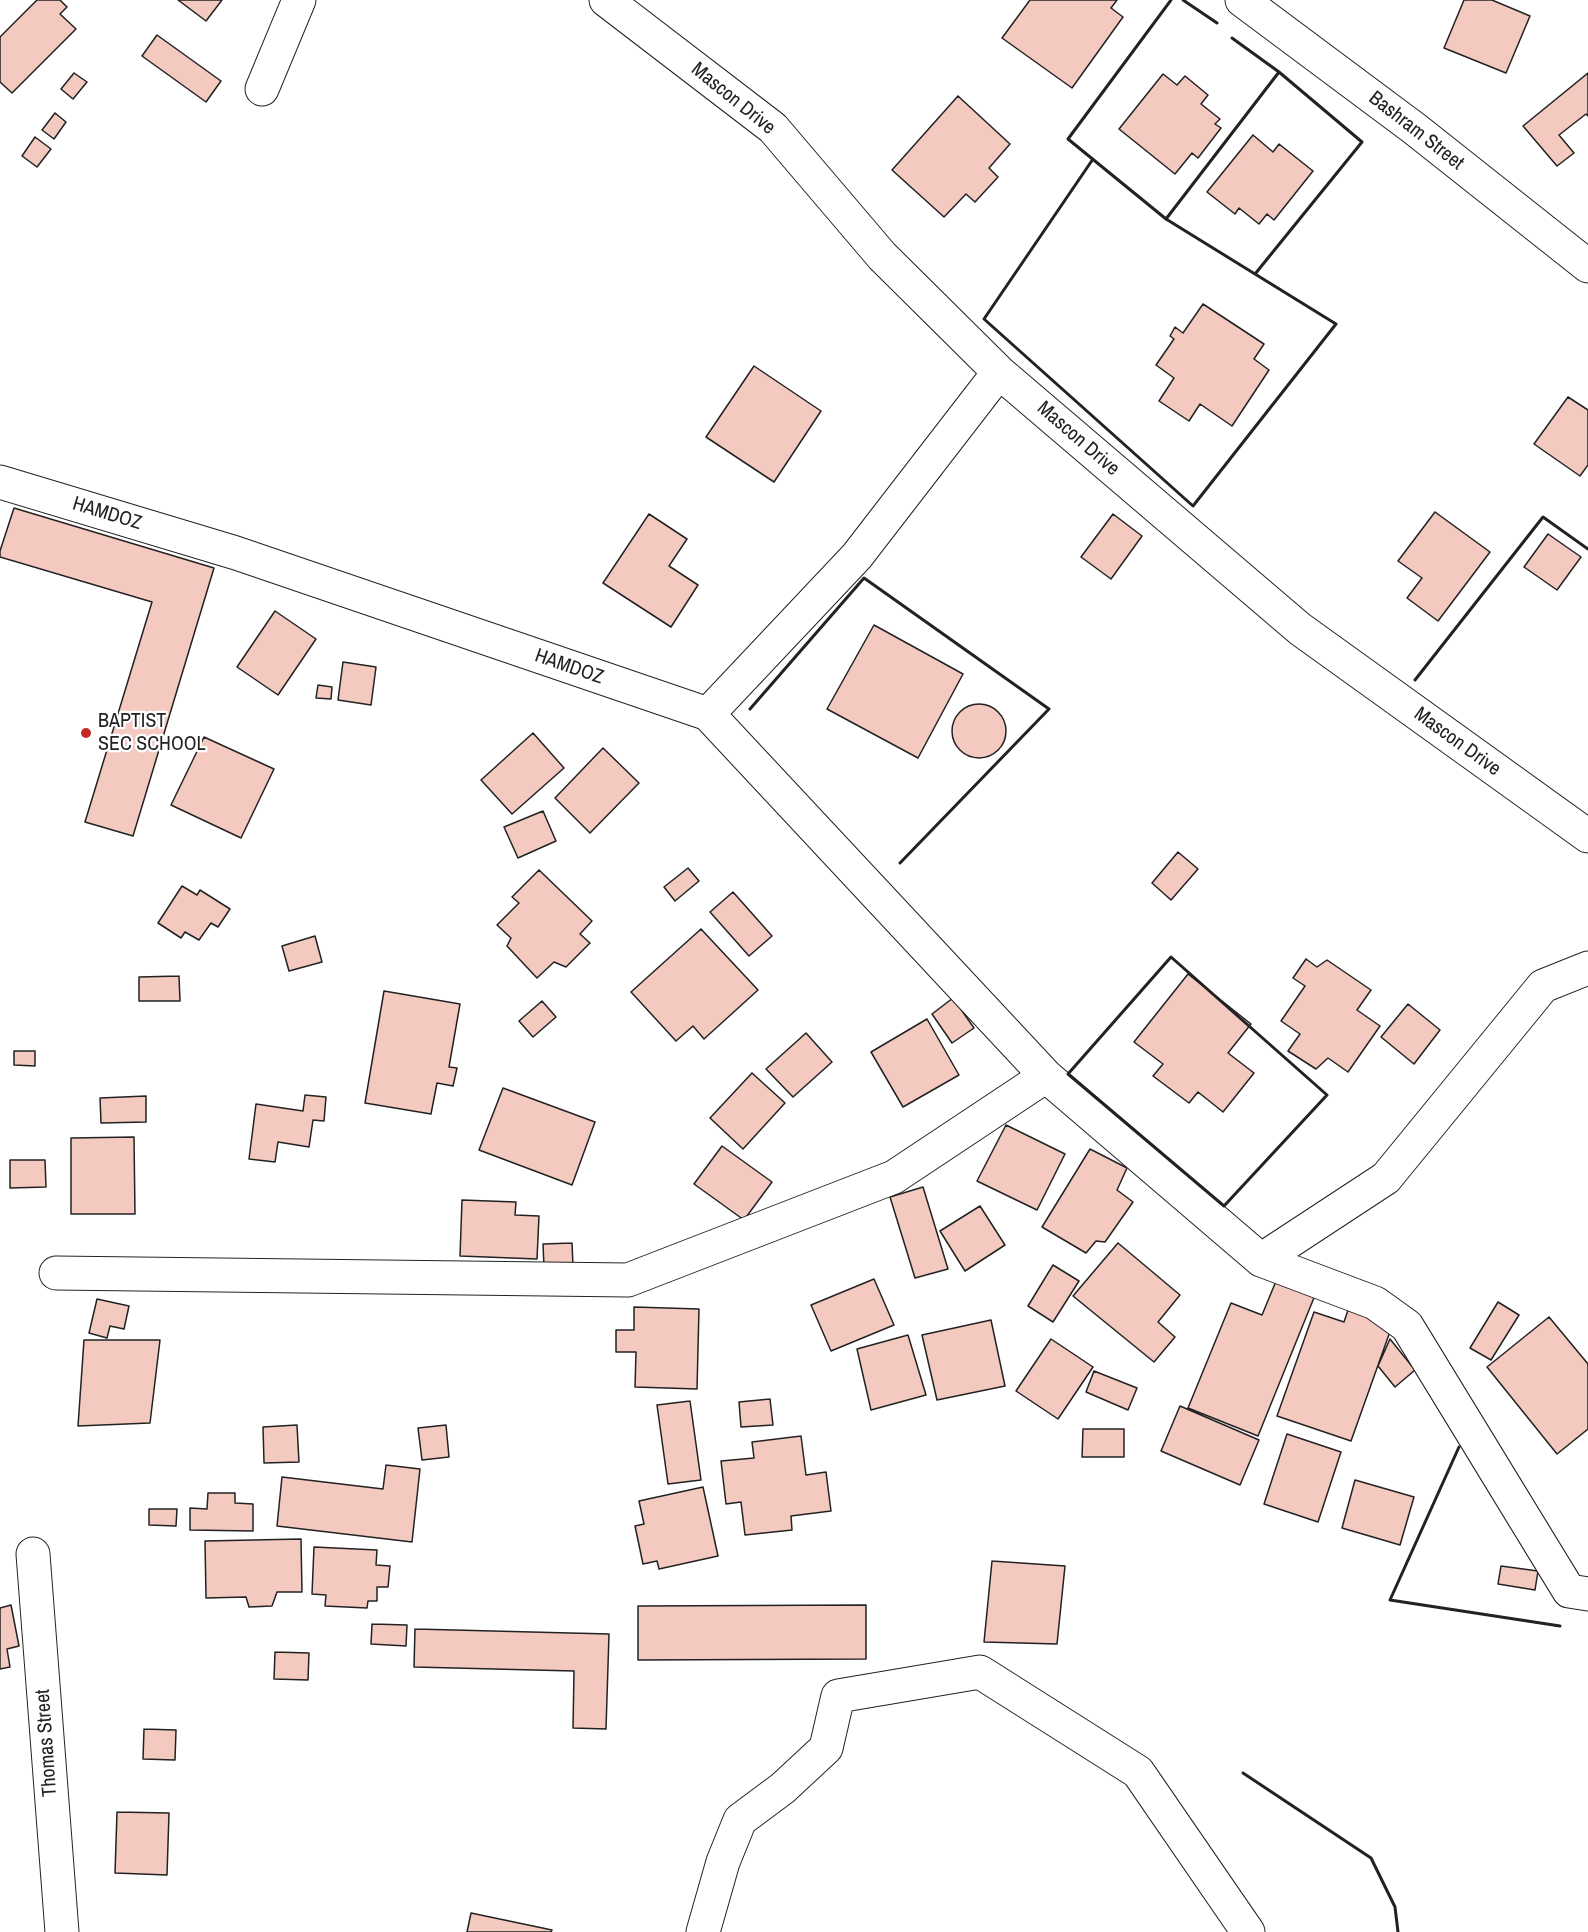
<!DOCTYPE html>
<style>
body{margin:0}
canvas{display:block;background:#fff}
</style>
<canvas width="1588" height="1932"></canvas>
<script>
const c = document.querySelector('canvas').getContext('2d');
c.lineJoin = 'round';
function fill(path, color) { c.fillStyle = color; c.fill(path, 'evenodd'); }
const poly = rows => new Path2D(rows.map(r => 'M' + r).join(''));
function trace(path, color, width, dash) { c.strokeStyle = color; c.lineWidth = width; c.lineCap = dash ? 'butt' : 'round'; c.setLineDash(dash || []); c.stroke(path); }
function write(font, color, halo, rows, align = 'center') {
  c.font = font + ' "Archivo Narrow",sans-serif'; c.lineWidth = 4.5; c.setLineDash([]); c.textBaseline = 'middle'; c.strokeStyle = halo; c.fillStyle = color; for (const [text, x, y, turn = 0] of rows) {
    c.save(); c.translate(x, y); c.rotate((+turn || 0) * Math.PI / 180); c.textAlign = isNaN(turn) ? turn : align; if (halo) c.strokeText(text, 0, 0); c.fillText(text, 0, 0); c.restore();
  }
}
const building = poly([
 [37,0,60,0,67,7,60,14,76,29,12,93,0,82,0,37,37,0],
 [178,0,222,0,206,21,178,0],
 [1030,0,1117,0,1111,8,1123,17,1072,88,1002,38,1030,0],
 [1464,0,1492,0,1530,16,1506,73,1444,48,1464,0],
 [157,35,221,81,206,102,142,56,157,35],
 [74,73,87,82,73,99,61,89,74,73],
 [1588,73,1588,116,1586,114,1559,135,1574,153,1557,166,1523,126,1588,73],
 [1163,74,1177,85,1185,76,1208,95,1201,104,1220,119,1215,124,1221,128,1198,158,1192,153,1175,174,1119,129,1163,74],
 [958,96,1010,144,989,168,998,177,975,202,966,194,944,217,892,170,958,96],
 [55,113,66,122,54,139,42,130,55,113],
 [1253,135,1273,152,1279,144,1313,171,1274,220,1267,214,1259,224,1239,208,1235,214,1207,192,1253,135],
 [35,137,51,149,37,167,22,156,35,137],
 [1203,304,1264,344,1254,359,1269,370,1232,426,1200,404,1189,421,1159,401,1174,378,1156,365,1174,339,1170,336,1175,327,1183,333,1203,304],
 [754,366,821,411,774,482,706,437,754,366],
 [1568,397,1588,410,1588,465,1580,476,1534,444,1568,397],
 [14,508,214,568,133,836,85,822,152,602,0,557,0,551,14,508],
 [1435,512,1490,552,1438,621,1407,598,1422,578,1398,561,1435,512],
 [649,514,687,539,669,566,698,585,671,627,603,583,649,514],
 [1113,514,1142,536,1111,579,1081,557,1113,514],
 [1548,534,1581,557,1557,590,1524,567,1548,534],
 [275,611,316,639,278,695,237,667,275,611],
 [874,625,963,674,918,758,827,709,874,625],
 [343,662,376,667,371,705,338,700,343,662],
 [318,685,332,687,331,699,316,698,318,685],
 '952 731a27 27 0 1 1 54 0a27 27 0 1 1-54 0Z',
 [533,733,564,768,512,814,481,780,533,733],
 [204,737,274,769,241,838,171,805,204,737],
 [603,748,639,783,590,833,555,798,603,748],
 [543,811,556,841,518,858,504,827,543,811],
 [1178,852,1198,869,1171,900,1152,883,1178,852],
 [688,868,699,881,675,901,664,887,688,868],
 [539,870,592,921,580,934,590,943,566,967,554,962,537,978,507,946,511,938,497,925,519,903,512,897,539,870],
 [182,886,197,895,200,890,230,909,218,927,211,923,199,940,185,932,181,938,158,923,182,886],
 [733,892,772,936,749,956,710,912,733,892],
 [701,929,758,990,704,1039,693,1026,676,1041,631,992,701,929],
 [315,936,322,962,289,971,282,946,315,936],
 [1306,959,1317,967,1327,960,1371,990,1357,1010,1380,1026,1348,1072,1328,1058,1316,1069,1288,1051,1300,1034,1281,1021,1305,986,1293,978,1306,959],
 [1188,974,1251,1024,1228,1053,1254,1073,1223,1112,1198,1092,1189,1103,1153,1076,1163,1064,1134,1042,1188,974],
 [179,976,180,1001,139,1001,139,977,179,976],
 [384,991,460,1004,449,1067,457,1068,453,1086,437,1083,431,1114,365,1103,384,991],
 [953,998,974,1028,952,1043,932,1014,953,998],
 [542,1001,556,1017,533,1037,519,1021,542,1001],
 [1408,1004,1440,1030,1414,1064,1381,1037,1408,1004],
 [927,1019,959,1075,903,1107,871,1052,927,1019],
 [806,1033,832,1062,793,1097,766,1069,806,1033],
 [14,1051,35,1051,35,1066,14,1065,14,1051],
 [752,1073,785,1103,743,1149,710,1118,752,1073],
 [503,1088,595,1122,572,1185,479,1150,503,1088],
 [305,1095,326,1097,324,1121,313,1120,309,1147,278,1142,275,1162,249,1159,256,1104,303,1111,305,1095],
 [146,1096,146,1122,101,1123,100,1098,146,1096],
 [1006,1125,1065,1154,1037,1210,977,1181,1006,1125],
 [134,1137,135,1214,71,1214,71,1138,134,1137],
 [722,1146,772,1182,744,1220,694,1184,722,1146],
 [1090,1149,1127,1168,1117,1190,1133,1202,1105,1242,1096,1241,1086,1253,1042,1227,1090,1149],
 [10,1160,45,1160,46,1187,10,1188,10,1160],
 [923,1187,948,1269,915,1278,890,1197,923,1187],
 [462,1200,516,1202,515,1215,539,1216,537,1259,460,1256,462,1200],
 [980,1206,1005,1245,965,1271,940,1231,980,1206],
 [572,1243,573,1266,544,1267,543,1244,572,1243],
 [1118,1243,1180,1295,1158,1322,1175,1337,1154,1362,1073,1296,1118,1243],
 [1286,1257,1324,1273,1258,1436,1188,1408,1231,1303,1262,1315,1286,1257],
 [1053,1265,1079,1281,1053,1322,1028,1306,1053,1265],
 [874,1279,894,1325,831,1351,811,1305,874,1279],
 [97,1299,129,1306,124,1329,110,1326,107,1338,89,1333,97,1299],
 [1498,1302,1519,1315,1491,1360,1470,1348,1498,1302],
 [634,1307,699,1309,697,1389,635,1387,636,1352,616,1352,616,1330,634,1330,634,1307],
 [1348,1310,1392,1326,1351,1441,1277,1416,1314,1312,1344,1322,1348,1310],
 [1549,1317,1588,1364,1588,1429,1557,1454,1487,1367,1549,1317],
 [991,1320,1005,1386,937,1400,922,1335,991,1320],
 [908,1335,926,1395,871,1410,857,1349,908,1335],
 [1051,1339,1093,1367,1058,1419,1016,1391,1051,1339],
 [1390,1339,1415,1370,1395,1387,1378,1366,1390,1339],
 [84,1340,160,1340,150,1423,78,1426,84,1340],
 [1094,1371,1137,1388,1128,1410,1086,1392,1094,1371],
 [770,1399,773,1425,741,1427,739,1402,770,1399],
 [690,1401,701,1480,668,1484,657,1405,690,1401],
 [1180,1406,1259,1440,1240,1485,1161,1451,1180,1406],
 [297,1425,299,1462,264,1463,263,1427,297,1425],
 [446,1425,449,1457,422,1460,418,1428,446,1425],
 [1083,1429,1124,1429,1124,1457,1082,1457,1083,1429],
 [1287,1434,1341,1452,1318,1522,1264,1504,1287,1434],
 [801,1436,806,1475,826,1472,831,1511,791,1516,792,1530,745,1535,741,1502,726,1504,721,1461,754,1458,752,1442,801,1436],
 [386,1465,420,1469,412,1542,277,1526,282,1477,383,1489,386,1465],
 [1355,1480,1414,1497,1400,1545,1342,1528,1355,1480],
 [703,1487,718,1556,659,1569,657,1561,643,1564,635,1526,644,1524,639,1501,703,1487],
 [208,1493,235,1493,235,1503,253,1504,253,1531,190,1530,190,1508,207,1509,208,1493],
 [149,1509,177,1509,176,1526,149,1525,149,1509],
 [301,1539,302,1592,277,1592,272,1606,249,1607,246,1597,206,1598,205,1541,301,1539],
 [314,1547,377,1550,376,1565,390,1566,388,1587,377,1587,377,1601,368,1601,367,1608,325,1606,326,1595,312,1594,314,1547],
 [992,1561,1065,1566,1057,1644,984,1642,992,1561],
 [1501,1566,1538,1571,1535,1590,1498,1584,1501,1566],
 [11,1605,19,1646,7,1649,10,1667,0,1669,0,1608,11,1605],
 [866,1605,866,1659,638,1660,638,1606,866,1605],
 [372,1624,407,1625,406,1646,371,1644,372,1624],
 [415,1629,609,1634,606,1729,573,1728,574,1671,414,1667,415,1629],
 [275,1652,309,1653,308,1680,274,1679,275,1652],
 [144,1729,176,1730,175,1760,143,1759,144,1729],
 [117,1812,169,1813,167,1875,115,1873,117,1812],
 [471,1913,552,1930,551,1932,467,1932,471,1913]
]);
fill(building, '#f3c9c0');
trace(building, '#222', 1.5);
const minor = poly([
 [606,0,773,128,882,256,999,372,1300,629,1588,836],
 [1242,0,1415,129,1588,266],
 [262,89,299,0],
 [0,482,236,553,708,714,857,556,999,372],
 [708,714,1046,1076,1261,1260,1386,1178,1543,986,1588,968],
 [1261,1260,1375,1303,1407,1326,1569,1591,1588,1594],
 [56,1273,628,1280,894,1177,1046,1076],
 [33,1554,62,1932],
 [703,1932,723,1862,740,1820,783,1788,826,1748,838,1696,980,1672,1138,1772,1248,1932]
]);
trace(minor, '#222', 35);
trace(minor, '#fff', 33);
trace(poly([
 [1171,0,1068,139,1166,219,1279,72,1232,38],
 [1183,0,1217,23],
 [1093,159,984,319,1193,506,1336,324,1255,274],
 [1166,219,1255,274,1362,142,1279,72],
 [1415,680,1543,517,1588,549],
 [750,709,864,578,1049,709,900,863],
 [1171,957,1327,1095,1224,1206,1068,1074,1171,957],
 [1459,1447,1390,1600,1560,1626],
 [1243,1773,1371,1858,1395,1907,1398,1932]
]), '#222', 3);
for (const [x, y, r, color] of [
 [86,733,6,"#c62828"]
]) { const dot = new Path2D(); dot.arc(x, y, r, 0, 2 * Math.PI); c.fillStyle = color; c.fill(dot); trace(dot, '#fff', 2); }
write('20px', '#222', '#fff', [
 ["Mascon Drive",733,99,39],
 ["Bashram Street",1416,131,38],
 ["Mascon Drive",1078,439,41],
 ["HAMDOZ",107,514,17],
 ["HAMDOZ",569,667,19],
 ["Mascon Drive",1457,742,36],
 ["Thomas Street",47,1743,-94]
]);
write('20px', '#222', '#fff', [
 ["BAPTIST",98,722],
 ["SEC SCHOOL",98,745]
], 'left');
</script>
